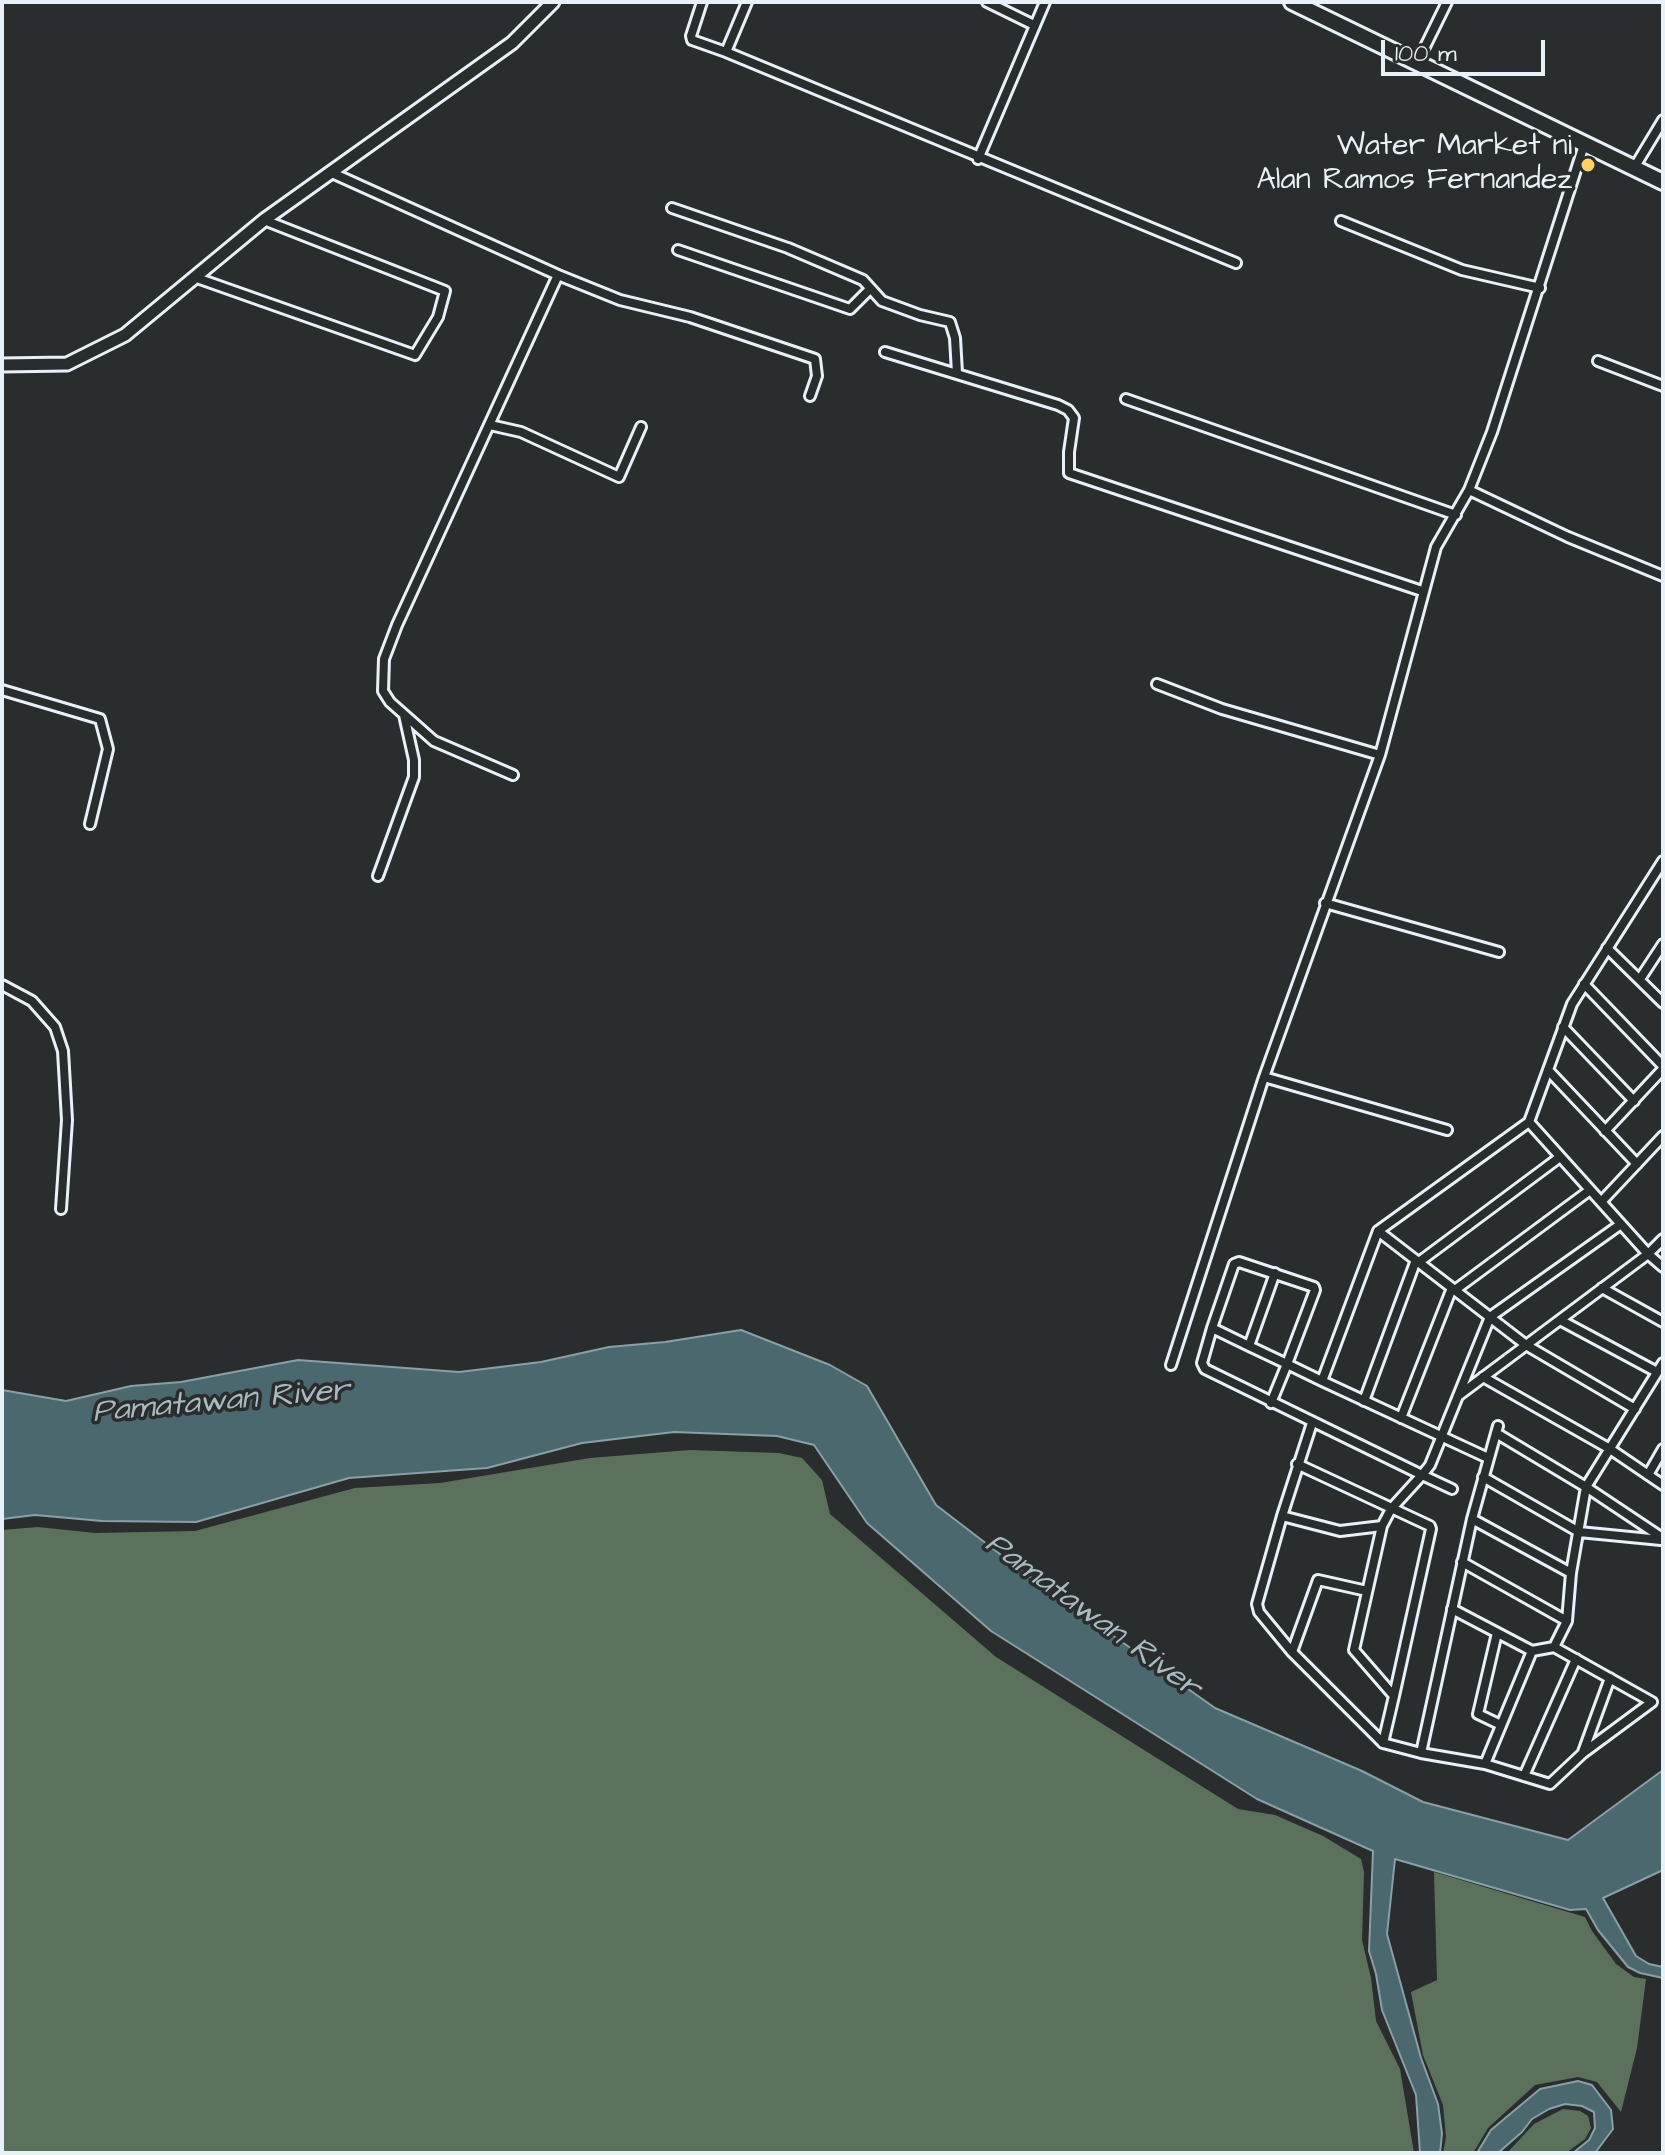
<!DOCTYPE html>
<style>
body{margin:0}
#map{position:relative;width:1665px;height:2155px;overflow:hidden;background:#2a2d2e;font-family:"Architects Daughter",sans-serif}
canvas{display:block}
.frame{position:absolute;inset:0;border:4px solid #e8f1f8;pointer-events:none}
.scale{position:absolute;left:1381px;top:40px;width:164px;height:36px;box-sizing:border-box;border:4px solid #e8f1f8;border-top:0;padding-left:10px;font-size:24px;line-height:28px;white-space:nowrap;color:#e8f1f8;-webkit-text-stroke:6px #2a2d2e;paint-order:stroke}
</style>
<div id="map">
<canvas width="1665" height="2155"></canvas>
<div class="frame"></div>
<div class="scale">100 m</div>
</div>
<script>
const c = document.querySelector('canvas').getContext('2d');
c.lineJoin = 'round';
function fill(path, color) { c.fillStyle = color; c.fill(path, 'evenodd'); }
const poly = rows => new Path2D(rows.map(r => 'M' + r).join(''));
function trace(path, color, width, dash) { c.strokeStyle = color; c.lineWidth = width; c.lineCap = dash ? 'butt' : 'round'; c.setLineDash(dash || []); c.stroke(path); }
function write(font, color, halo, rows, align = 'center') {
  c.font = font + ' "Architects Daughter",sans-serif'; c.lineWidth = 7; c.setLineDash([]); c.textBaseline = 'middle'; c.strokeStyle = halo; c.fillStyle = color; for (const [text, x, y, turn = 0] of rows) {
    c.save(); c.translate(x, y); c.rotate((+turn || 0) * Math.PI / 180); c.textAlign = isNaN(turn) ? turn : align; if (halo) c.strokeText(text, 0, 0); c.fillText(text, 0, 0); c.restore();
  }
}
fill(poly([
 [690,1450,779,1453,802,1458,822,1480,830,1514,996,1657,1238,1809,1275,1815,1323,1836,1361,1859,1364,1872,1362,1940,1371,1978,1376,2021,1400,2069,1414,2153,2,2153,2,1530,38,1527,95,1533,195,1531,355,1488,440,1483,590,1458],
 [1434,1872,1585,1917,1592,1931,1616,1964,1634,1977,1646,1979,1637,2048,1621,2112,1597,2082,1578,2077,1535,2085,1488,2128,1473,2153,1443,2153,1446,2137,1443,2105,1423,2055,1411,1992,1437,1980],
 [1563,2109,1580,2111,1588,2116,1591,2128,1585,2139,1566,2153,1507,2153,1534,2124]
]), '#5c715c');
const water = poly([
 [741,1330,830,1365,867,1386,936,1505,1022,1571,1215,1708,1362,1771,1423,1802,1568,1840,1663,1770,1663,1870,1603,1898,1636,1956,1649,1964,1663,1967,1663,1978,1640,1973,1628,1967,1598,1930,1586,1909,1570,1910,1395,1859,1387,1934,1421,2058,1438,2104,1442,2134,1440,2153,1420,2153,1416,2095,1382,2010,1376,1974,1369,1951,1373,1851,1257,1799,991,1631,867,1523,814,1445,777,1436,674,1432,582,1443,487,1468,349,1478,196,1522,102,1521,35,1515,2,1519,2,1390,66,1401,131,1386,181,1382,298,1360,459,1372,541,1362,609,1347,665,1342,741,1330],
 [1578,2081,1592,2085,1611,2110,1613,2129,1595,2153,1573,2153,1589,2140,1595,2128,1594,2112,1582,2106,1565,2104,1549,2109,1532,2119,1522,2132,1498,2153,1477,2153,1491,2130,1540,2089,1578,2081]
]);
fill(water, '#4b686f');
trace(water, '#8a9fa6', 2);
const minor = poly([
 [702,2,691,36,692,40,726,52],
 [747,2,726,52,1236,263],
 [987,2,1034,25],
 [1417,63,1447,2],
 [978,159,1045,2],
 [1634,168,1663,120],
 [330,172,558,275,397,625,384,659,383,691,390,702,434,741,513,775],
 [672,208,788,248,863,280,882,301,920,315,950,322,955,338,957,373],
 [1341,221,1462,270,1540,288],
 [678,250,850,309,870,289],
 [558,275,620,300,690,317,815,359,817,376,810,396],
 [194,277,415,355,438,317,445,291,264,220],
 [885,352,1058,405,1068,410,1074,418,1069,452,1069,473,1422,591],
 [1598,361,1663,386],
 [1126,399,1456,515],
 [490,425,521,432,619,477,641,427],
 [1469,490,1568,537,1663,576],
 [1157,684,1222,709,1380,755],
 [2,690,100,719,108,749,90,824],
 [378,876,414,777,414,760,404,715],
 [1325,903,1499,952],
 [1607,948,1663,1003],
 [1640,979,1663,944],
 [1584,984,1663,1066],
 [2,985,32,1001,55,1027,63,1051,67,1120,61,1209],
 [1563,1027,1634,1101],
 [1548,1070,1637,1164],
 [1264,1077,1447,1130],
 [1529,1122,1648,1254,1663,1267],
 [1605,1131,1663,1069],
 [1601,1202,1663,1136],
 [1419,1262,1560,1157],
 [1602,1288,1663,1322],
 [1455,1290,1590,1190],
 [1560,1320,1657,1372],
 [1212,1328,1202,1363,1205,1369,1422,1475,1391,1509,1382,1526,1340,1531,1282,1516,1312,1423],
 [1249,1346,1275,1273],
 [1171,1365,1264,1077,1380,755,1436,547,1469,490,1492,432,1584,145],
 [1483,1377,1610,1449,1663,1485],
 [1322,1381,1378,1231],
 [1458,1396,1648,1254,1663,1239],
 [1364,1401,1416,1260],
 [1271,1403,1287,1364,1315,1290,1314,1287,1239,1262,1234,1264,1212,1328,1249,1346,1287,1364,1322,1381,1488,1458],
 [1635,1409,1526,1345,1378,1231,1529,1122,1572,1004,1663,861],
 [1401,1418,1452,1288],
 [1297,1464,1430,1526,1431,1529,1394,1696,1354,1650,1382,1526],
 [1648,1475,1663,1449],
 [1483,1477,1579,1532,1661,1540,1658,1535,1586,1487,1496,1433],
 [1452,1489,1422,1475,1430,1465,1490,1317,1621,1224],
 [1282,1516,1257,1604,1259,1612,1292,1652],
 [1472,1519,1571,1573],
 [1462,1562,1567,1621],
 [1367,1591,1318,1580,1292,1652,1383,1743,1394,1696],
 [1452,1609,1532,1651,1554,1647,1567,1621,1571,1573,1586,1487,1663,1363],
 [1497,1633,1478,1714,1501,1725],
 [1383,1743,1421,1753,1472,1519,1498,1426],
 [1583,1752,1610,1678],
 [1421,1753,1485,1764,1550,1784,1583,1753,1652,1702,1554,1647],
 [1485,1764,1532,1651],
 [1524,1776,1576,1659]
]);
const tertiary = poly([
 [2,365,67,364,125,335,264,220,512,43,553,2]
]);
const primary = poly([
 [1292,2,1663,182]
]);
trace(minor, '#e8f1f8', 14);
trace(tertiary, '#e8f1f8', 17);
trace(primary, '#e8f1f8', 20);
trace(minor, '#2a2d2e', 8);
trace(tertiary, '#2a2d2e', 11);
trace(primary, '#2a2d2e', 14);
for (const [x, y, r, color] of [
 [1588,165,8,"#ffd166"]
]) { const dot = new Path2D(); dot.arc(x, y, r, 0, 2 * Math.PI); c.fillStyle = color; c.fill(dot); trace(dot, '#2a2d2e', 3); }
write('30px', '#e8f1f8', '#2a2d2e', [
 ["Water Market ni",1572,148],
 ["Alan Ramos Fernandez",1572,182]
], 'right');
write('italic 32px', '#a9bac1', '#2a2d2e', [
 ["Pamatawan River",221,1403,-5],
 ["Pamatawan River",1092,1617,36]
]);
</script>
